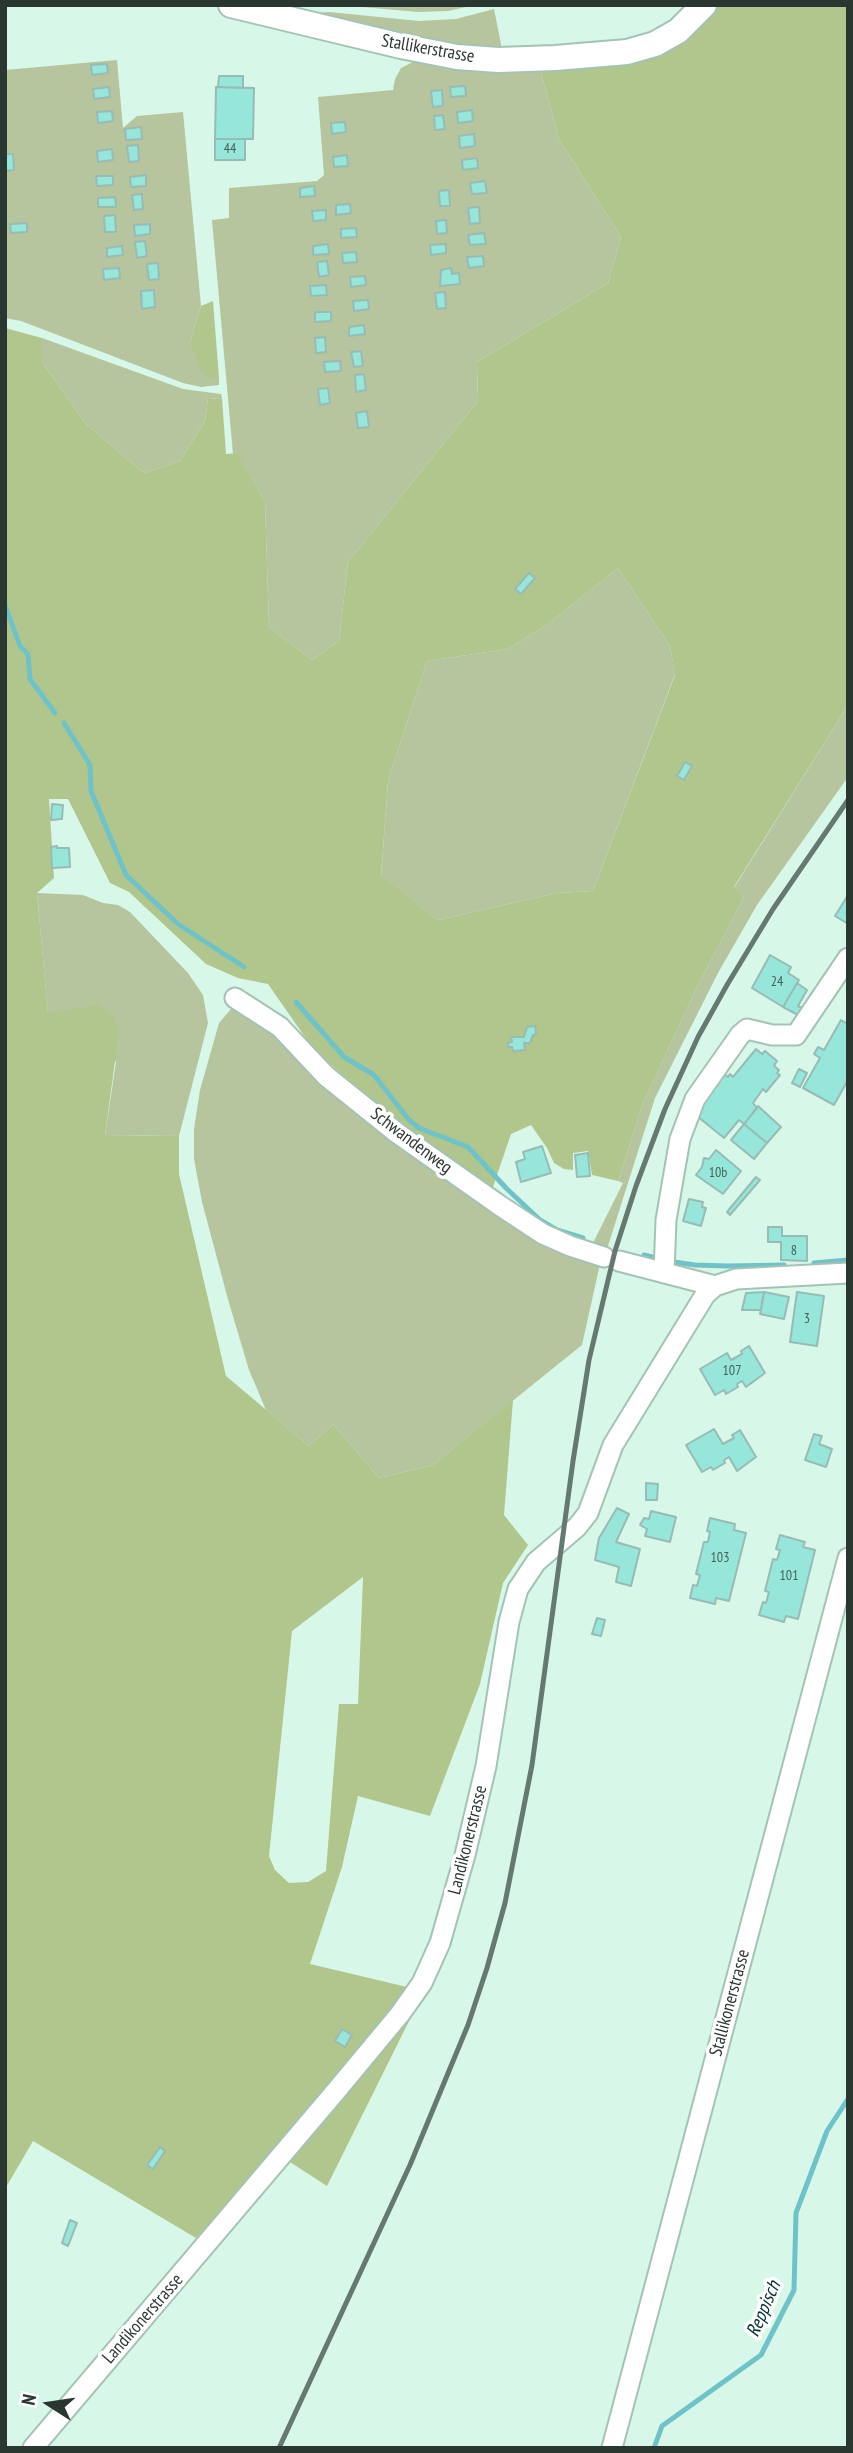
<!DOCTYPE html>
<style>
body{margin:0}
#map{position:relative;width:853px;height:2453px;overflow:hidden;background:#d7f8e8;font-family:"PT Sans Narrow",sans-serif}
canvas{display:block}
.frame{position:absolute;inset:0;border:7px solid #2a3731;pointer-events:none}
.north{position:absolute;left:14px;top:2369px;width:70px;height:70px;-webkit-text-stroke:5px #fff;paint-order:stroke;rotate:282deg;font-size:19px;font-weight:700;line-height:28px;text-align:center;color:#2a3731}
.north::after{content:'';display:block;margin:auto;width:24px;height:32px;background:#2a3731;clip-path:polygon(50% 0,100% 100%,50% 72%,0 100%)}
</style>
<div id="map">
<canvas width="853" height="2453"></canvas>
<div class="frame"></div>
<div class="north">N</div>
</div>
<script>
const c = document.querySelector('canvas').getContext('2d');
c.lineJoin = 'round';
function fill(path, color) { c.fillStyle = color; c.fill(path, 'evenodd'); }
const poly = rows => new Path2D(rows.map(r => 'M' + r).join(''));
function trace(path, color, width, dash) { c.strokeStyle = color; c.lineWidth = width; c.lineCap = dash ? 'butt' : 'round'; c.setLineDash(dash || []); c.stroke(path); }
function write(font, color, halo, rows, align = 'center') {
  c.font = font + ' "PT Sans Narrow",sans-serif'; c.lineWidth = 7; c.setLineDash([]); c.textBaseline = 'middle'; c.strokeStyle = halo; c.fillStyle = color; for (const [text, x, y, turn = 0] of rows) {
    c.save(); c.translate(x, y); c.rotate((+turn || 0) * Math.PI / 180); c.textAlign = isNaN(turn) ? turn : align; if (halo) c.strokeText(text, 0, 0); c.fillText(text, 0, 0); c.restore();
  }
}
fill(poly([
 [340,5,475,5,448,11,418,12],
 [494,9,502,49,393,36,316,17,317,13,329,12,419,21,456,19],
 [419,59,540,68,559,139,621,237,608,283,477,362,478,401,348,562,339,641,312,660,269,627,265,502,237,454,233,454,212,220,229,218,229,188,317,181,324,175,318,97,393,90,395,79,401,68],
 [117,60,123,128,137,116,183,112,201,306,190,342,208,378,219,378,219,385,201,387,183,383,21,321,5,318,5,70],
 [42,338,183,389,221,394,222,398,208,399,205,421,180,461,144,473,86,424,42,362],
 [618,568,670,646,675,674,593,891,557,893,438,920,381,877,388,781,427,661,508,649,548,624],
 [848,705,848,777,757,905,718,973,655,1098,607,1249,593,1243,623,1183,618,1181,643,1103,698,985,744,897,734,888],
 [37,893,83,895,103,903,118,905,130,912,188,973,203,995,208,1023,179,1136,105,1135,116,1062,48,1014],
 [231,1009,246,1011,280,1034,308,1067,600,1264,582,1345,433,1465,379,1478,333,1424,309,1446,266,1410,249,1370,229,1303,202,1202,194,1159,194,1129,200,1090,219,1023]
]), '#b6c59e');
fill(poly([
 [712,5,848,5,848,705,734,887,744,897,698,985,643,1103,618,1181,592,1175,588,1151,573,1153,573,1170,564,1169,554,1163,547,1148,531,1125,511,1134,492,1190,385,1112,314,1050,268,984,238,978,206,964,129,892,110,883,68,799,49,799,54,878,37,893,48,1013,98,1005,112,1013,119,1032,105,1135,179,1136,179,1174,226,1376,309,1446,333,1424,379,1478,433,1465,513,1400,504,1515,528,1545,503,1583,480,1684,430,1816,358,1796,342,1867,310,1964,424,1991,327,2186,279,2155,196,2238,33,2141,5,2189,5,328,42,338,42,362,86,424,144,473,180,461,205,421,208,399,222,398,226,454,237,453,265,502,269,627,312,660,339,641,348,562,478,401,477,362,608,283,621,237,559,139,540,68,605,65],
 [618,568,670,646,675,675,593,891,557,893,438,920,381,876,388,781,427,661,508,649,548,624],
 [363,1577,358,1704,339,1704,326,1871,308,1882,289,1883,275,1870,269,1856,292,1631],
 [213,301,219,378,208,378,201,371,190,342,201,306]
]), '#b1c68c');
trace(poly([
 [5,605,20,646,28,654,30,679,55,713],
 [64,723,90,765,91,791,126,875,178,924,244,967],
 [296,1002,344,1057,374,1075,409,1120,419,1128,468,1147,507,1189,540,1220,557,1230,583,1238],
 [644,1255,656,1258],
 [674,1262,695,1265,728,1266,784,1265],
 [814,1263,848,1260],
 [654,2448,662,2426,761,2355,794,2290,796,2213,827,2131,848,2099]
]), '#70c2c9', 5);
const building = poly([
 [107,64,108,73,92,75,91,65,107,64],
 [219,76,243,76,243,88,218,87,219,76],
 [465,86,466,96,451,97,450,87,465,86],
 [109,87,110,97,94,99,93,89,109,87],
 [216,87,254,88,253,139,215,139,216,87],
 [442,90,443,106,433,107,431,91,442,90],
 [472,110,473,121,458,123,457,112,472,110],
 [112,111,113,121,98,123,97,112,112,111],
 [443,115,445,129,435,130,434,116,443,115],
 [345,122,346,132,332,134,331,123,345,122],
 [141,127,142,139,126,140,125,129,141,127],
 [474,134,475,146,460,148,459,136,474,134],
 [215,139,245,139,245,160,215,160,215,139],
 [138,145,139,161,129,162,127,146,138,145],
 [112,149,113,160,98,162,97,151,112,149],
 [5,154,13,154,14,170,5,171,5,154],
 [347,155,348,166,334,167,333,157,347,155],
 [477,158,478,168,463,170,462,160,477,158],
 [146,175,146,186,131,187,130,177,146,175],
 [96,176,113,176,113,185,97,186,96,176],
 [485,181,487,193,472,194,470,183,485,181],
 [314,186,315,196,300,197,300,188,314,186],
 [449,190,450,206,440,206,439,191,449,190],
 [142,194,143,209,134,210,132,195,142,194],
 [115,197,116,207,98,207,98,198,115,197],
 [350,204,351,213,336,215,336,205,350,204],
 [479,207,480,223,470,224,468,208,479,207],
 [326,210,326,220,313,221,312,211,326,210],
 [115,215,116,232,105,232,104,216,115,215],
 [446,220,447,233,437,234,436,221,446,220],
 [27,223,27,232,11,233,10,224,27,223],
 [150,224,150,234,135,236,134,225,150,224],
 [356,228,357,237,341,238,341,229,356,228],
 [484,233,486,244,470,245,468,235,484,233],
 [145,241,147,256,137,258,135,242,145,241],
 [328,244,329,254,313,255,313,246,328,244],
 [446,244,446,253,431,255,430,245,446,244],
 [122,246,123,255,107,257,107,248,122,246],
 [356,252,357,262,343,263,342,253,356,252],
 [483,256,484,266,469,268,467,257,483,256],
 [327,261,329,275,319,277,317,262,327,261],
 [158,263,159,279,149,280,147,264,158,263],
 [119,268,120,278,104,280,103,269,119,268],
 [451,268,452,274,459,273,460,284,440,286,441,270,451,268],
 [365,276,366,285,351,287,350,277,365,276],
 [326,285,327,295,311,296,310,286,326,285],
 [154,290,155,307,142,309,141,291,154,290],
 [445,292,446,308,437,309,435,293,445,292],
 [368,300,369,309,354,311,353,301,368,300],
 [315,312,331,312,331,321,315,322,315,312],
 [364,325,365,334,349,336,349,327,364,325],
 [325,337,326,352,316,353,315,338,325,337],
 [361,351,363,366,354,367,351,352,361,351],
 [340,361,341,371,325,372,324,362,340,361],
 [364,374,366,390,356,392,355,375,364,374],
 [328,388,330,403,320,405,318,389,328,388],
 [367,411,369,427,358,428,356,413,367,411],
 [529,573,535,578,521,594,515,589,529,573],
 [685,762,692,766,684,780,677,776,685,762],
 [52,804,63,805,62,819,51,820,52,804],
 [57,846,57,848,69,848,70,867,52,868,51,847,57,846],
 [848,895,848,924,835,916,848,895],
 [770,955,791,967,788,973,799,980,783,1007,752,988,770,955],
 [797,983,807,990,798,1006,802,1008,798,1015,783,1007,797,983],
 [841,1020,848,1024,848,1080,834,1105,803,1088,820,1058,814,1054,818,1047,824,1050,841,1020],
 [535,1026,536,1034,533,1035,530,1043,524,1043,525,1050,513,1051,512,1047,508,1047,508,1043,512,1042,511,1037,524,1037,527,1027,535,1026],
 [756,1049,762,1054,765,1051,777,1061,774,1066,779,1070,777,1073,780,1075,766,1092,763,1089,753,1103,757,1108,744,1124,739,1120,724,1138,692,1112,724,1074,728,1077,730,1074,733,1077,756,1049],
 [799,1069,807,1073,800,1087,792,1083,799,1069],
 [758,1106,781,1127,767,1143,744,1124,758,1106],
 [744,1124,767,1143,754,1159,731,1140,744,1124],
 [542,1146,551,1173,521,1182,516,1162,525,1159,523,1152,542,1146],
 [716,1150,741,1171,723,1194,696,1175,702,1167,704,1158,709,1159,716,1150],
 [588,1153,590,1176,577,1177,575,1155,588,1153],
 [756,1177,760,1180,730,1215,727,1212,756,1177],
 [689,1199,703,1202,702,1207,706,1208,701,1226,683,1221,689,1199],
 [768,1227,782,1227,782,1236,807,1236,807,1261,781,1260,781,1242,768,1242,768,1227],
 [764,1292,789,1297,784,1319,760,1314,764,1292],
 [764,1292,761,1310,742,1310,746,1293,764,1292],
 [797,1292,824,1296,817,1346,790,1342,797,1292],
 [749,1346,765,1373,746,1387,742,1381,737,1384,738,1387,726,1394,724,1390,715,1395,700,1369,727,1353,731,1360,742,1354,741,1351,749,1346],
 [714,1429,723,1444,734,1438,732,1435,740,1430,756,1457,737,1471,729,1457,724,1460,725,1463,713,1470,711,1467,702,1472,686,1445,714,1429],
 [814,1434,822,1436,819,1444,832,1449,826,1467,805,1460,814,1434],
 [646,1483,658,1484,657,1500,646,1500,646,1483],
 [617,1508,629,1514,616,1542,640,1549,631,1586,616,1582,619,1567,595,1560,599,1538,617,1508],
 [651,1511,676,1517,670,1542,645,1536,647,1529,640,1525,644,1518,649,1519,651,1511],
 [710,1518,735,1524,734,1530,746,1533,729,1601,716,1598,715,1604,690,1598,693,1585,697,1586,700,1575,696,1574,704,1542,708,1542,710,1532,707,1531,710,1518],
 [780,1535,805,1542,803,1547,815,1550,798,1619,786,1616,784,1622,759,1615,763,1602,766,1603,769,1592,765,1591,773,1559,777,1560,780,1550,776,1549,780,1535],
 [597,1618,605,1620,601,1636,592,1634,597,1618],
 [342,2029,352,2035,345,2047,335,2041,342,2029],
 [160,2147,165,2151,153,2169,147,2165,160,2147],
 [70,2220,77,2223,68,2246,62,2243,70,2220]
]);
fill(building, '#96e6d9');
trace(building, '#97bbb5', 2);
const minor = poly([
 [235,998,280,1027,326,1076,397,1133,499,1205,543,1234,570,1246,604,1257],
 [619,1261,715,1286],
 [664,1273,666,1220,672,1185,680,1139,695,1099,740,1035,747,1029,772,1035,796,1035,848,958],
 [33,2448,336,2091,400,2014,422,1983,440,1943,465,1855,486,1766,509,1622,518,1589,536,1562,577,1527,588,1513,613,1445,705,1295,715,1286,736,1279,848,1273],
 [612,2448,848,1558]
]);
const major = poly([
 [231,5,401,46,457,57,498,60,555,58,627,52,655,44,678,31,704,5]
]);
trace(minor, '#a4c3b4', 23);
trace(major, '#a4c3b4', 28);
trace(minor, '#fff', 19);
trace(major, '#fff', 24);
trace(poly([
 [279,2448,410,2165,468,2025,487,1968,505,1903,532,1765,573,1461,589,1360,615,1251,636,1186,665,1109,698,1037,727,985,773,909,848,800]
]), '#657970', 5);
write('14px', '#45635b', null, [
 ["44",230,149],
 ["24",777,982],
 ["10b",718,1173],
 ["8",794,1251],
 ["3",807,1319],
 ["107",732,1371],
 ["103",720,1558],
 ["101",789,1576]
]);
write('18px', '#2a3731', '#fff', [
 ["Stallikerstrasse",428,49,10],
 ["Schwandenweg",411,1141,37],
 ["Landikonerstrasse",468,1840,-76],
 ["Stallikonerstrasse",730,2003,-75],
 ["Landikonerstrasse",143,2319,-49]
]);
write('italic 19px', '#053033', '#fff', [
 ["Reppisch",764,2309,-67]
]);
</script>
